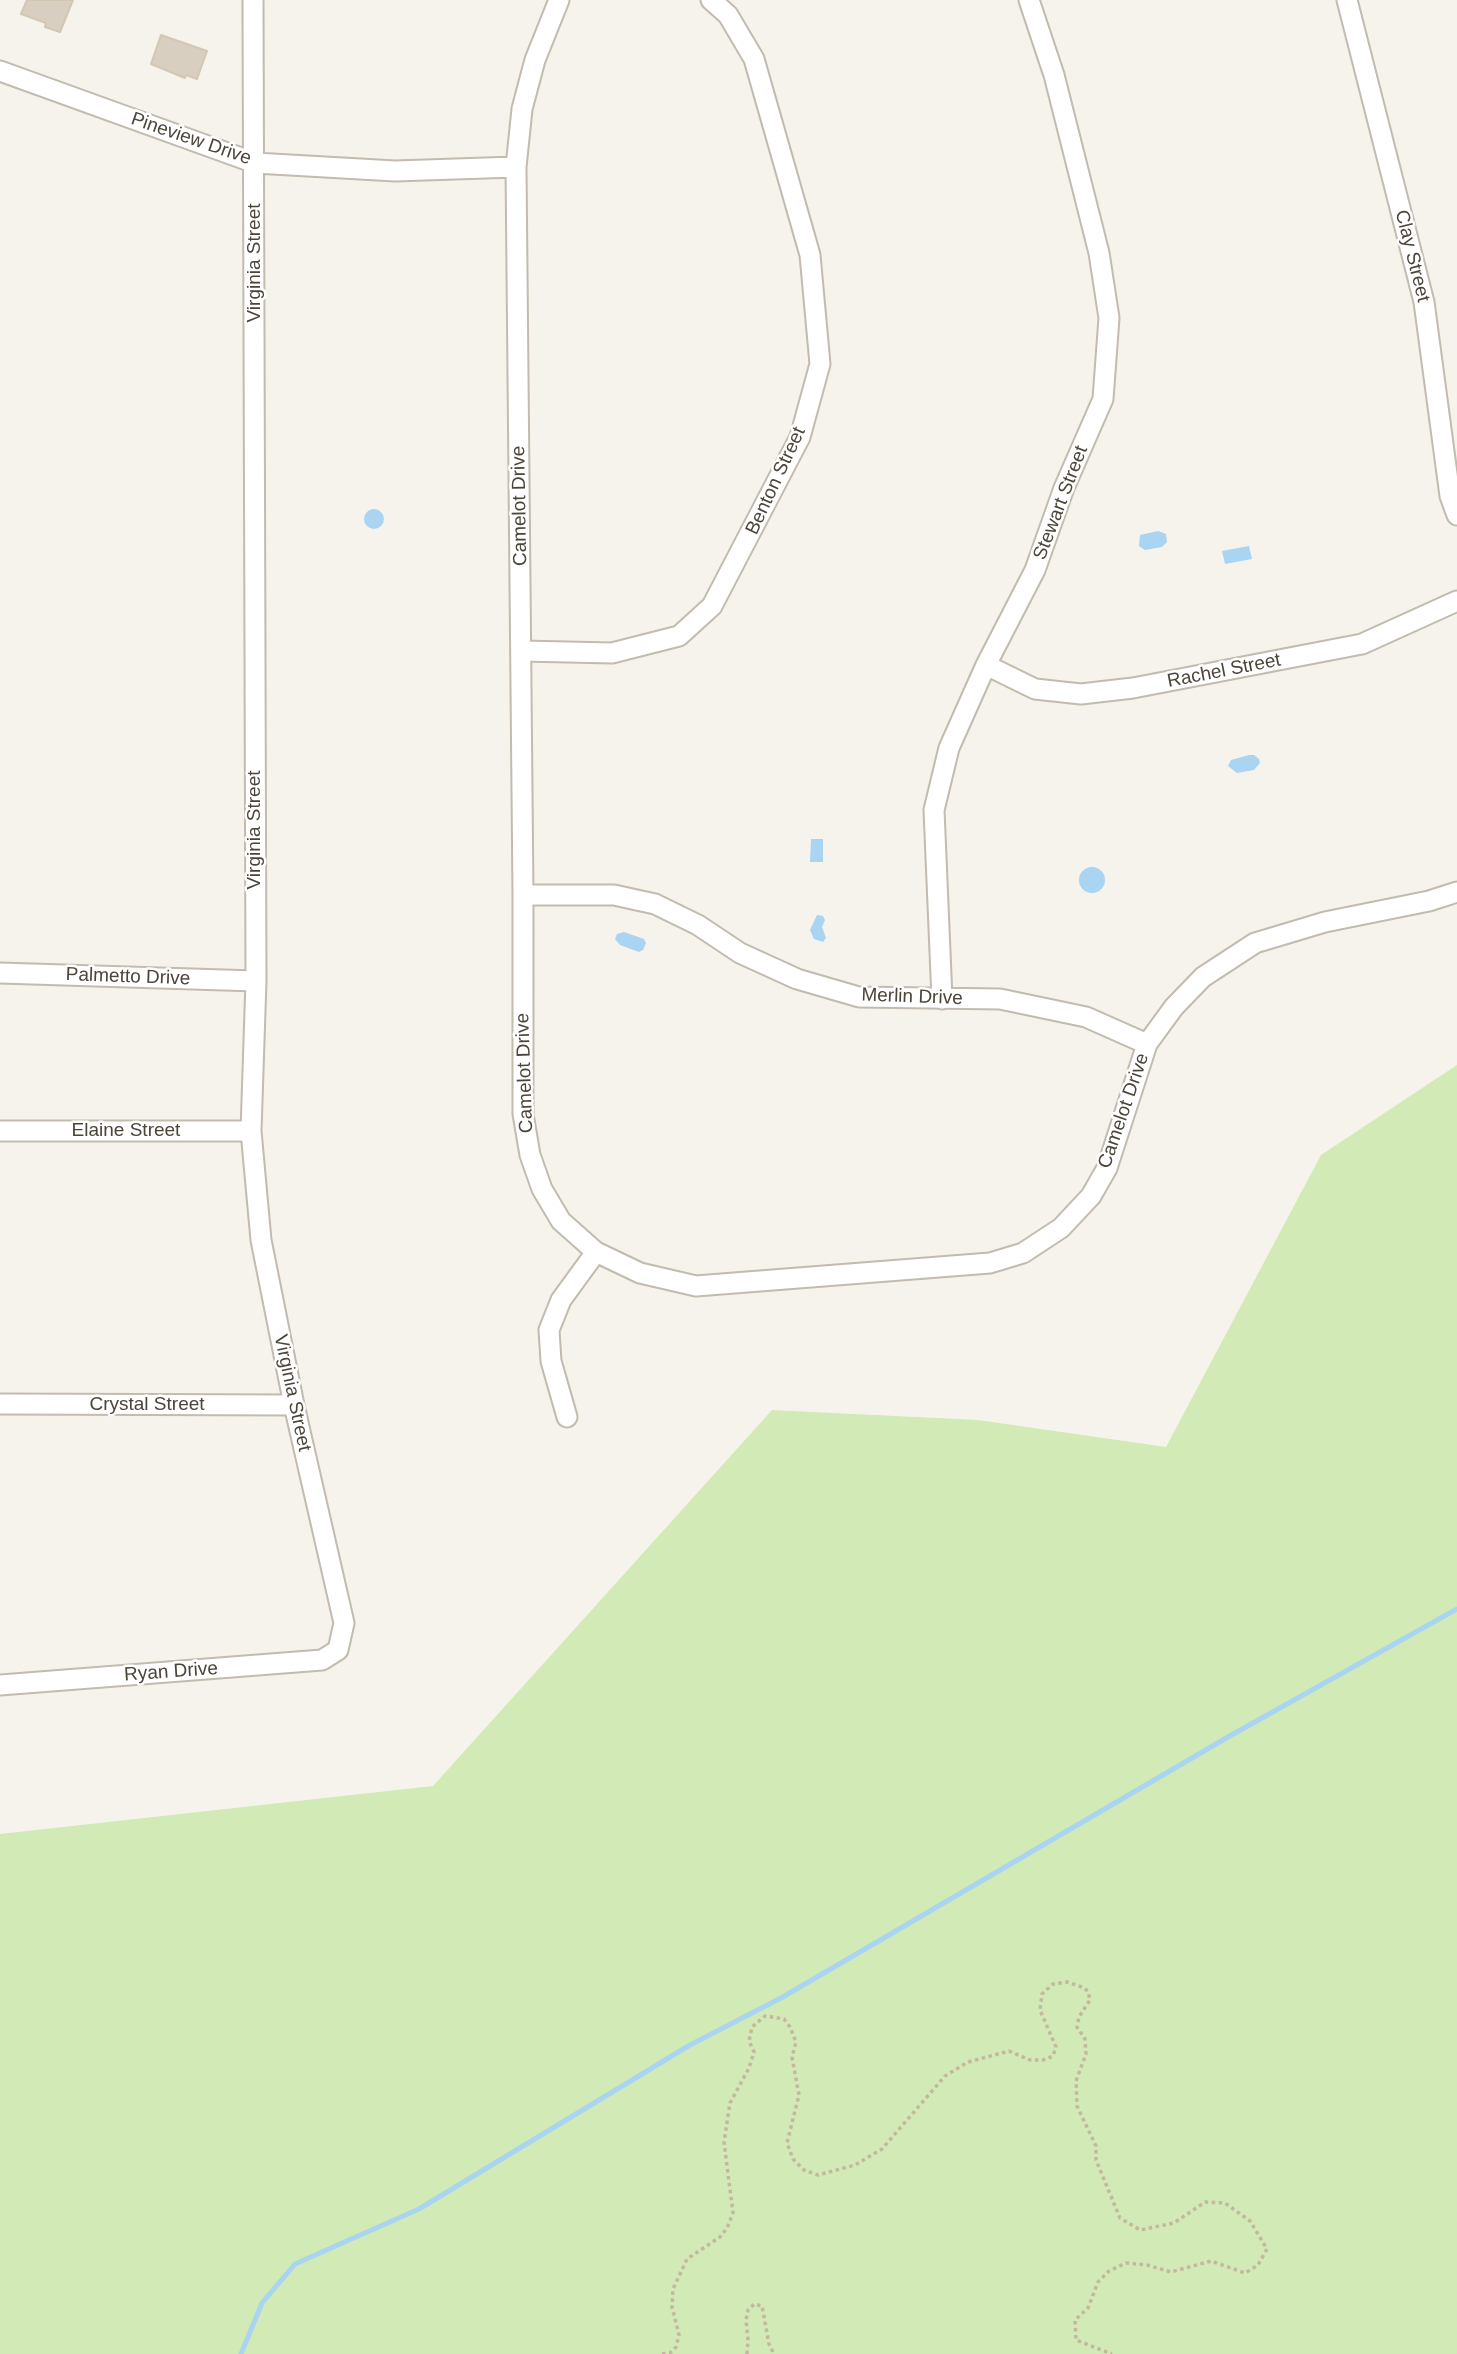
<!DOCTYPE html>
<style>
body{margin:0}
canvas{display:block;background:#f6f3ec}
</style>
<canvas width="1457" height="2354"></canvas>
<script>
const c = document.querySelector('canvas').getContext('2d');
c.lineJoin = 'round';
function fill(path, color) { c.fillStyle = color; c.fill(path, 'evenodd'); }
const poly = rows => new Path2D(rows.map(r => 'M' + r).join(''));
function trace(path, color, width, dash) { c.strokeStyle = color; c.lineWidth = width; c.lineCap = dash ? 'butt' : 'round'; c.setLineDash(dash || []); c.stroke(path); }
function write(font, color, halo, rows, align = 'center') {
  c.font = font + ' Arial,sans-serif'; c.lineWidth = 5; c.setLineDash([]); c.textBaseline = 'middle'; c.strokeStyle = halo; c.fillStyle = color; for (const [text, x, y, turn = 0] of rows) {
    c.save(); c.translate(x, y); c.rotate((+turn || 0) * Math.PI / 180); c.textAlign = isNaN(turn) ? turn : align; if (halo) c.strokeText(text, 0, 0); c.fillText(text, 0, 0); c.restore();
  }
}
fill(poly([
 [1457,1065,1457,2354,0,2354,0,1834,433,1786,772,1410,978,1420,1166,1447,1321,1155]
]), '#d2eab5');
fill(poly([
 '364 519a10 10 0 1 1 20 0a10 10 0 1 1-20 0Z',
 [1158,531,1166,534,1167,542,1162,547,1145,550,1139,546,1140,535],
 [1249,546,1252,559,1225,564,1222,551],
 [1249,755,1254,755,1259,759,1260,763,1254,770,1237,773,1228,766,1231,760],
 [811,839,823,839,823,862,810,862],
 '1079 880a13 13 0 1 1 26 0a13 13 0 1 1-26 0Z',
 [817,915,823,916,825,920,822,927,826,938,823,942,814,939,810,930],
 [624,932,644,939,646,943,643,950,639,952,620,945,615,939,617,934]
]), '#a9d4f2');
trace(poly([
 [241,2354,262,2303,295,2264,419,2209,690,2045,781,1998,1228,1737,1457,1609]
]), '#a9d4f2', 5);
const building = poly([
 [27,0,73,0,60,32,45,27,46,23,21,14,27,0],
 [161,35,207,51,197,79,186,75,185,78,151,64,161,35]
]);
fill(building, '#d8cfc1');
trace(building, '#d3c7b4', 2);
const minor = poly([
 [559,0,535,60,522,109,516,167,523,895,523,1114,530,1155,542,1189,561,1221,596,1252,640,1273,696,1286,990,1263,1023,1253,1061,1228,1091,1196,1107,1168,1147,1044,1174,1007,1203,977,1255,943,1325,922,1429,901,1457,892],
 [1347,0,1424,302,1450,496,1457,515],
 [0,71,255,163,395,171,516,167],
 [522,651,612,653,679,636,712,606,800,437,820,364,810,255,754,59,728,15,711,0],
 [986,665,1035,689,1081,694,1133,688,1362,644,1457,601],
 [523,895,614,895,655,904,698,925,740,953,797,979,859,997,1000,999,1086,1017,1147,1044],
 [0,973,256,981],
 [942,999,934,810,949,748,986,665,1035,570,1064,488,1103,399,1109,318,1099,253,1054,75,1029,0],
 [0,1131,251,1131],
 [0,1404,294,1405],
 [567,1417,551,1361,549,1330,561,1300,596,1252],
 [0,1685,322,1660,338,1650,344,1623,294,1405,261,1240,251,1131,256,981,253,0]
]);
trace(minor, '#c2bbae', 23);
trace(poly([
 [662,2354,670,2353,676,2347,679,2335,672,2307,673,2289,687,2259,720,2237,727,2228,733,2213,724,2142,730,2103,749,2068,754,2052,749,2041,752,2027,765,2016,784,2019,790,2027,796,2042,792,2057,799,2095,787,2143,793,2159,804,2170,818,2175,855,2165,882,2149,945,2076,968,2062,1009,2051,1030,2060,1043,2060,1053,2056,1056,2047,1040,2010,1042,1994,1053,1984,1067,1982,1082,1987,1088,1991,1090,2000,1079,2017,1077,2027,1085,2039,1086,2054,1076,2081,1077,2106,1096,2146,1096,2160,1120,2218,1140,2230,1174,2223,1205,2202,1225,2203,1250,2221,1267,2249,1258,2265,1245,2273,1211,2261,1171,2272,1147,2265,1126,2263,1109,2271,1098,2282,1088,2308,1075,2320,1076,2340,1112,2354],
 [747,2354,748,2340,746,2320,748,2310,754,2304,762,2306,769,2344,774,2354]
]), '#c4b79f', 3.5, [3.5, 3.5]);
trace(minor, '#fff', 19);
write('19px', '#4b4439', '#fff', [
 ["Pineview Drive",191,139,19],
 ["Clay Street",1412,256,76],
 ["Virginia Street",255,263,-90],
 ["Benton Street",776,481,-65],
 ["Stewart Street",1061,503,-69],
 ["Camelot Drive",520,506,-91],
 ["Rachel Street",1224,671,-11],
 ["Virginia Street",255,830,-90],
 ["Palmetto Drive",128,977,2],
 ["Merlin Drive",912,997,2],
 ["Camelot Drive",525,1073,-92],
 ["Camelot Drive",1124,1111,-71],
 ["Elaine Street",126,1131],
 ["Virginia Street",292,1393,78],
 ["Crystal Street",147,1405],
 ["Ryan Drive",171,1672,-4]
]);
</script>
